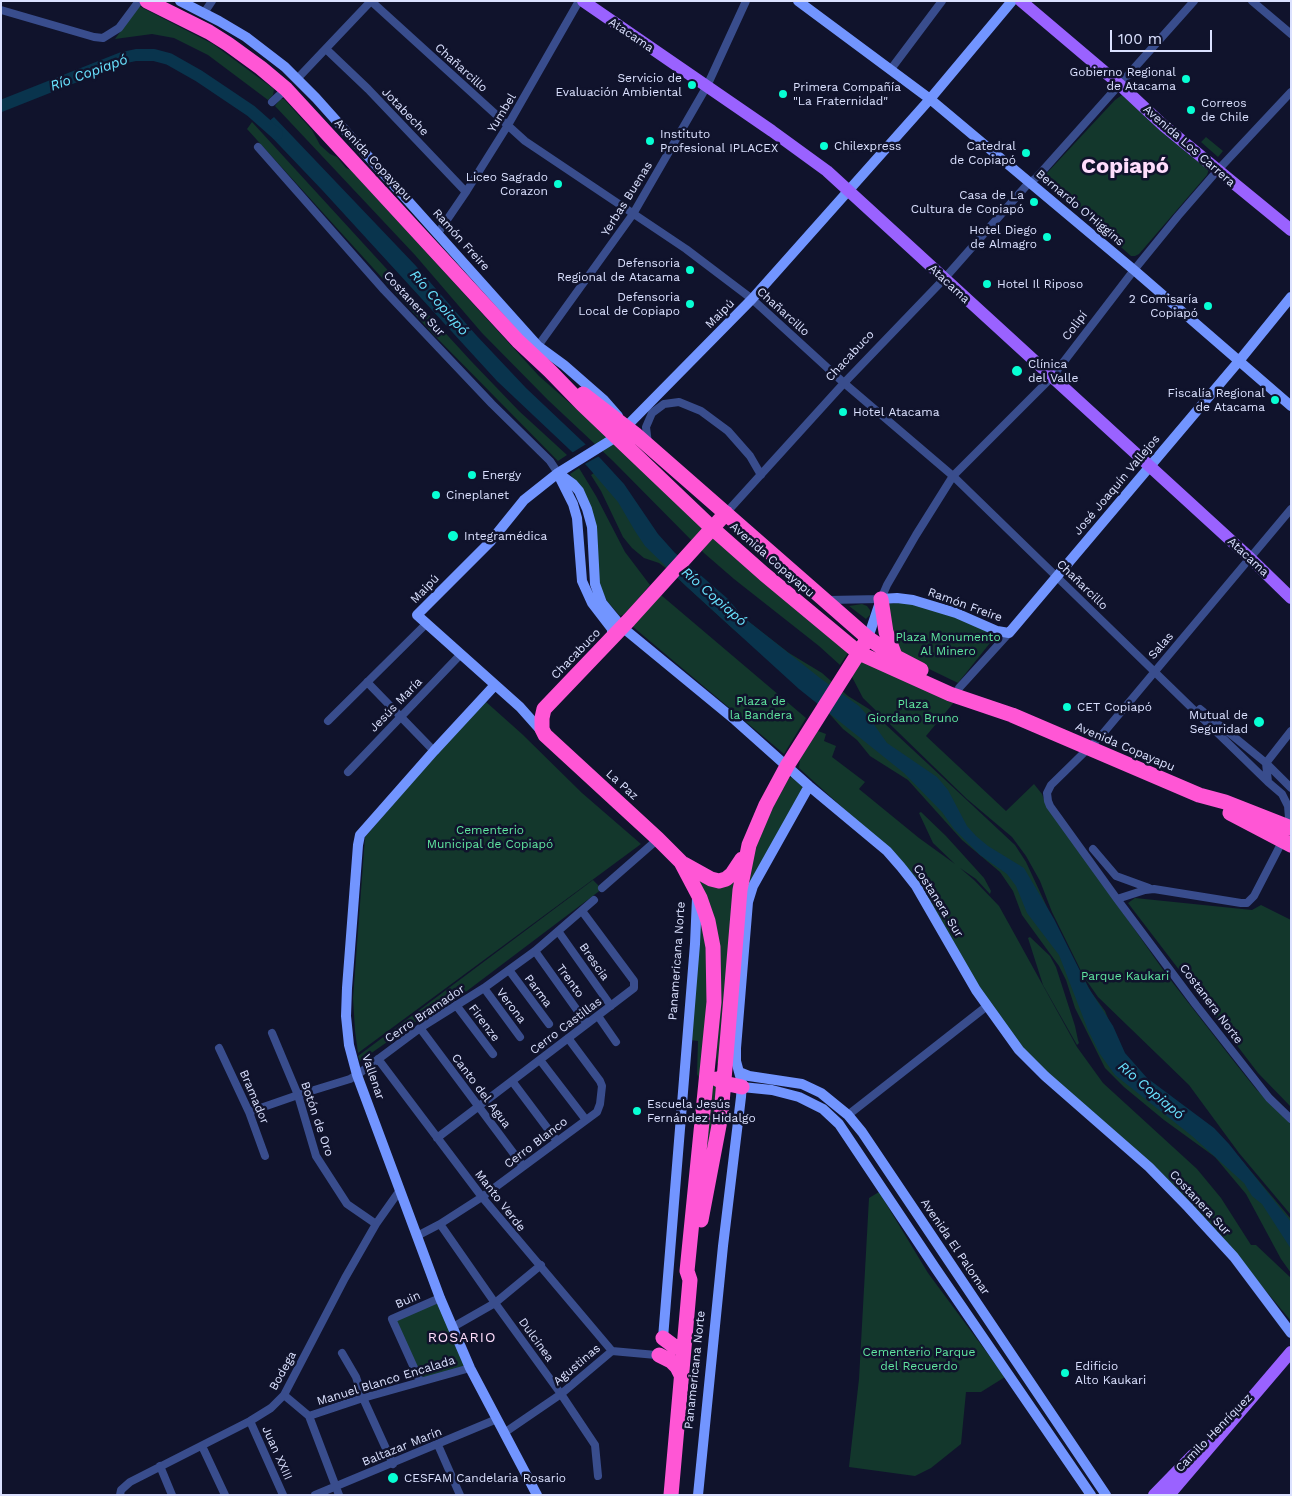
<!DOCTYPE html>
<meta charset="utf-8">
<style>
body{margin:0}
#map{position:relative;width:1292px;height:1496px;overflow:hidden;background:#10132c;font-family:"Work Sans",sans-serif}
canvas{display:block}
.frame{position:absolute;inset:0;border:2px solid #dbe1ff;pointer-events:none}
.scale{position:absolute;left:1110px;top:30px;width:102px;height:22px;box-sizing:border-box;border:2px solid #dbe1ff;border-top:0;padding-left:6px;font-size:15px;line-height:18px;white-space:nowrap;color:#dbe1ff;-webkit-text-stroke:4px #10132c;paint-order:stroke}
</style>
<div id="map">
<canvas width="1292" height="1496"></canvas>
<div class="frame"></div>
<div class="scale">100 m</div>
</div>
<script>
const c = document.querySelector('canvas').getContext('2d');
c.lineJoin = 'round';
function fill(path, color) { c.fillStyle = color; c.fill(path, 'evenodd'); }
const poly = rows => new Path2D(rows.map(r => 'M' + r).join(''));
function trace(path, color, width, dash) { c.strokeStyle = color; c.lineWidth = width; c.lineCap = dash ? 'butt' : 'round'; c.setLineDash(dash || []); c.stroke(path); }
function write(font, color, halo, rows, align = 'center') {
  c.font = font + ' "Work Sans",sans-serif'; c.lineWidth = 5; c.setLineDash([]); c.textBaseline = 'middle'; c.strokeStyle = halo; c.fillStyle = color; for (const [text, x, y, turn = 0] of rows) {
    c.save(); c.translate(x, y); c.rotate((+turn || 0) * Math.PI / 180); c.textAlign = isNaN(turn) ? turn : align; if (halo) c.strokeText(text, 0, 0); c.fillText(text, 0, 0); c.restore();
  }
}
fill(poly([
 [139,6,213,44,274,89,273,95,268,100,208,55,174,38,152,34,115,39],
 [1122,95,1209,169,1207,175,1139,254,1135,256,1131,256,1046,181,1045,178,1046,174,1115,100],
 [280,99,284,99,312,130,320,145,330,154,337,157,346,168,351,170,539,376,850,650,840,665,819,646,734,579,704,553,613,461,548,400,482,333,415,255,275,106],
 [252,122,471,361,519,411,567,455,558,461,432,333,247,129],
 [1206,137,1223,151,1218,157,1201,142],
 [606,465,654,540,731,608,789,653,822,673,848,696,869,709,1015,845,1026,862,1054,922,1091,992,1105,1011,1122,1052,1147,1080,1238,1156,1291,1219,1291,1273,1281,1259,1246,1194,1215,1157,1164,1120,1124,1087,1105,1068,1075,1008,1066,980,1059,966,1022,915,1013,891,1000,872,962,840,908,780,870,756,857,740,843,729,817,700,732,628,671,572,659,563,644,558,632,548,623,537,601,491,591,475],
 [579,468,596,496,625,552,650,585,625,614,620,616,607,601,599,585,583,492,570,474],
 [661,595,806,718,784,754,632,626],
 [905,602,931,607,998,633,958,683,925,667,895,650,888,604],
 [862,604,867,606,870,610,870,615,866,619,849,606],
 [863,658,955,701,926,736,1006,811,1034,784,1042,794,1045,802,1166,974,1236,1064,1256,1089,1291,1123,1291,1215,1239,1153,1189,1085,1098,997,1084,977,1052,912,1040,881,1026,856,1012,837,967,799,863,698,852,677],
 [485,701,522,734,582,793,641,844,358,1053,355,1031,353,998,365,837,427,765],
 [818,731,826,734,824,741,836,746,832,757,865,782,859,789,919,838,955,864,933,843,919,813,921,812,946,836,984,878,991,891,990,894,976,879,960,868,974,880,999,906,1077,1047,1103,1083,1197,1169,1221,1198,1251,1245,1256,1245,1291,1278,1291,1321,1245,1266,1021,1049,999,1022,900,860,799,768,800,759],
 [792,777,796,778,802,786,802,790,749,893,746,874,754,843,789,778],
 [738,873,720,1066,717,1063,716,1056,721,998,720,957,693,876],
 [593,880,602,889,459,997,440,1005,360,1061,358,1056],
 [1135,898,1252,910,1261,905,1291,920,1291,1107,1258,1073,1128,903],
 [703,923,707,943,708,994,700,1080,697,1074,698,1041,690,1040,700,924],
 [1030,937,1050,956,1056,967,1075,1026,1078,1040,1079,1043,1077,1045,1043,985,1028,938],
 [712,1083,719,1086,710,1153,702,1157],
 [879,1192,928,1273,1005,1377,981,1392,966,1392,961,1444,931,1468,915,1476,849,1467,859,1379,869,1198],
 [440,1298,470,1368,420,1381,392,1319]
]), '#13372c');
fill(poly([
 [274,117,416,266,476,335,526,388,601,459,624,484,658,534,675,553,728,599,743,617,820,678,859,706,868,716,887,743,937,777,948,790,967,826,976,836,988,846,1024,868,1054,919,1088,987,1113,1026,1125,1053,1147,1078,1214,1128,1229,1144,1291,1222,1291,1249,1262,1204,1252,1196,1244,1183,1192,1136,1115,1075,1100,1054,1088,1030,1059,955,1027,913,1016,886,1007,874,980,855,954,829,942,812,904,773,799,689,687,587,645,546,635,531,618,502,587,466,497,381,323,191,262,127]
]), '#09344d');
fill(poly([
 [588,443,601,455,583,465,570,454]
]), '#10132c');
trace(poly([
 [1,106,122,58,136,55,154,55,169,59,199,76,251,111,277,134]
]), '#09344d', 12);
trace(poly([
 [371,1,525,141,686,249,752,299,844,383,953,476,1268,782],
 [1252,1,1291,34],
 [1,10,94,37,103,38,119,28,139,1],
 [204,13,212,1],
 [326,49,368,89,466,192],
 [891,69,942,1],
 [297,79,371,1],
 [272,102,286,89],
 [258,147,384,290,492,404,550,461,558,473],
 [438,233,466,192,508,125,579,1],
 [538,346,633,214,707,86,746,1],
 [648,444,646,427,652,413,664,404,679,402,701,411,728,431,750,456,761,475],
 [1291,509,1100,737,1051,785,1047,793,1048,801,1050,806,1117,899,1196,1005,1269,1098,1291,1119],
 [726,513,844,383,944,279,1026,186,1037,177,1194,1],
 [828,600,881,599,887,585,916,535,953,476,1052,377,1134,270,1178,216,1217,171,1291,92],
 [367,682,434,751],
 [959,688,1009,633],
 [1200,709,1266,763,1291,788],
 [328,721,426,624],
 [1266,763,1268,782,1282,794,1288,806,1289,818,1288,828],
 [1266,763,1291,731],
 [348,772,461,654],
 [1093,849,1116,876,1149,888],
 [602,888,658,839],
 [1117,899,1145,890,1154,889,1241,903,1247,903,1254,896,1284,838],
 [558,931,611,1006],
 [535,951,587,1024],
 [509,970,549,1024],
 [484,988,520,1037],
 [456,1005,493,1054],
 [598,1016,616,1042],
 [420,1028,523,1166],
 [272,1033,298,1095,316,1156,347,1204,376,1224],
 [219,1048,249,1112,265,1156],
 [378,1059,482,1197,612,1351],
 [540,1060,586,1120],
 [512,1081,557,1141],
 [249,1112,298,1095,350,1079,357,1075,420,1028,484,988,535,951,594,900],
 [848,1115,987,1006],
 [437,1138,634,988,634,981,582,911],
 [440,1224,495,1303,561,1394,595,1445,598,1476],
 [417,1236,440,1224,482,1197,597,1112,600,1104,602,1086,600,1081,568,1038],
 [453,1327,495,1303,541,1265],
 [342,1353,356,1377,363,1398,393,1464],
 [420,1381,392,1319,440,1298],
 [284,1395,309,1416,339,1495],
 [309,1416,363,1398,470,1368],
 [250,1421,283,1495],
 [504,1433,561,1394,612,1351,656,1355,659,1355,660,1353],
 [438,1445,460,1495],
 [202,1446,225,1495],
 [160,1466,172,1495],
 [120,1495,121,1490,130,1482,250,1421,271,1408,284,1395,345,1278,376,1224,400,1190],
 [315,1495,497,1419]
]), '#394d8d', 8);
trace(poly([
 [180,1,219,21,246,37,285,67,316,98,538,346,564,365,604,400,618,416],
 [798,1,930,99,1134,270,1291,406],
 [558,473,573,484,579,491,587,509,592,527,595,584,602,603,611,614,622,627,735,720,809,786,887,851,901,867,916,886,976,990,1019,1050,1045,1076,1149,1167,1188,1207,1234,1257,1291,1333],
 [558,474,573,504,577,518,582,581,592,603,612,629,612,637],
 [868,638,881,599,897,598,913,600,956,613,997,631,1009,633,1239,361,1291,297],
 [495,685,434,751,360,835,358,845,347,988,346,1016,349,1045,357,1075,440,1298,470,1368,537,1495],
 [544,734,520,707,417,615,490,542,524,500,558,473,616,437,752,299,930,99,1012,1],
 [739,1072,749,1076,802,1084,821,1093,848,1115,862,1132,1106,1495],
 [742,1087,772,1090,799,1097,823,1109,839,1124,936,1269,1091,1495],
 [663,1338,695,944,697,898],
 [698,1495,723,1246,741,1097,742,1083,736,1061,736,1048,748,902,753,886,809,786]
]), '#7295ff', 10);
trace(poly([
 [583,1,772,131,827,171,1250,558,1291,598],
 [1021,1,1119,84,1164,126,1291,230],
 [1154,1495,1193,1455],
 [1169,1495,1291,1352]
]), '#9a62ff', 12);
trace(poly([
 [147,1,209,32,228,44,261,68,286,89,518,341,550,371,582,404,712,528,764,574,859,653,950,694,1012,715,1199,795,1225,802,1291,828],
 [583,394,635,434,868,638,896,657,921,670],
 [881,599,886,632,895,656],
 [1230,813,1291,845],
 [684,864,711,879,719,881,726,879,732,874,742,859],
 [717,1079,724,1083,742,1087],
 [701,1220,721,1115,740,890,749,845,766,805,787,766,868,638],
 [663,1338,675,1347,683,1349],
 [659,1355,671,1361,677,1367,681,1375],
 [671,1495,690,1280,687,1271,714,1002,713,947,708,921,700,898,681,862,658,839,545,735,542,729,542,718,544,709,629,620,726,513]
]), '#ff56d5', 15);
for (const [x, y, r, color] of [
 [1186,79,5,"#07ffd4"],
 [692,85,5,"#07ffd4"],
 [783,94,5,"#07ffd4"],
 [1191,110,5,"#07ffd4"],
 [650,141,5,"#07ffd4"],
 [824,146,5,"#07ffd4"],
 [1026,153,5,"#07ffd4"],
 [558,184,5,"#07ffd4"],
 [1034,202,5,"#07ffd4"],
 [1047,237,5,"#07ffd4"],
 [690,270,5,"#07ffd4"],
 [987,284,5,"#07ffd4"],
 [690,304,5,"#07ffd4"],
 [1208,306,5,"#07ffd4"],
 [1017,371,6,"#07ffd4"],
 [1275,400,5,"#07ffd4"],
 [843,412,5,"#07ffd4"],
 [472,475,5,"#07ffd4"],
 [436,495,5,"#07ffd4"],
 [453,536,6,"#07ffd4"],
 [1067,707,5,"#07ffd4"],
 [1259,722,6,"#07ffd4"],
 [637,1111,5,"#07ffd4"],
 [1065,1373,5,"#07ffd4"],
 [393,1478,6,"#07ffd4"]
]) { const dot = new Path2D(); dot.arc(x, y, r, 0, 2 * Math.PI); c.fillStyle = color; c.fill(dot); trace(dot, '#10132c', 2); }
write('12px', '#dbe1ff', '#10132c', [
 ["Atacama",631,35,34],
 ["Chañarcillo",461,68,42],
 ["Jotabeche",405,112,46],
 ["Yumbel",502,113,-59],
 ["Avenida Los Carrera",1189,146,41],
 ["Avenida Copayapu",373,160,47],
 ["Yerbas Buenas",627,199,-58],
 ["Bernardo O'Higgins",1080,208,40],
 ["Ramón Freire",461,240,48],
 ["Atacama",949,284,43],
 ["Costanera Sur",414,304,47],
 ["Chañarcillo",783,312,42],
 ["Maipú",720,314,-45],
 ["Colipí",1075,326,-53],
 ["Chacabuco",850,356,-47],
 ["José Joaquín Vallejos",1117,485,-50],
 ["Atacama",1248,557,43],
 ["Avenida Copayapu",772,560,41],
 ["Chañarcillo",1082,585,44],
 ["Maipú",425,589,-46],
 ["Ramón Freire",965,605,20],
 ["Salas",1161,646,-49],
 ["Chacabuco",576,654,-46],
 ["Jesús María",396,705,-46],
 ["Avenida Copayapu",1125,747,23],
 ["La Paz",622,785,42],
 ["Costanera Sur",938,901,58],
 ["Panamericana Norte",677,961,-86],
 ["Brescia",594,962,55],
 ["Trento",570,981,54],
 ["Parma",538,991,53],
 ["Costanera Norte",1211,1004,53],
 ["Verona",511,1006,53],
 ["Cerro Bramador",425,1014,-34],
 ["Firenze",484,1023,53],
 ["Cerro Castillas",566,1026,-37],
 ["Vallenar",373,1077,71],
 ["Canto del Agua",481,1091,53],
 ["Bramador",254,1097,67],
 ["Botón de Oro",317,1119,71],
 ["Cerro Blanco",536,1143,-37],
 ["Manto Verde",500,1201,52],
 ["Costanera Sur",1200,1203,47],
 ["Avenida El Palomar",955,1247,56],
 ["Buin",408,1300,-24],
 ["Dulcinea",536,1340,54],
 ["Agustinas",577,1365,-40],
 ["Panamericana Norte",695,1370,-84],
 ["Bodega",283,1371,-61],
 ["Manuel Blanco Encalada",386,1381,-17],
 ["Camilo Henríquez",1214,1433,-46],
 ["Baltazar Marín",402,1447,-22],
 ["Juan XXIII",277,1453,66]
]);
write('12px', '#dbe1ff', '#10132c', [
 ["Gobierno Regional",1176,72,"right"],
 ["de Atacama",1176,86,"right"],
 ["Servicio de",682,78,"right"],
 ["Evaluación Ambiental",682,92,"right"],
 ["Primera Compañía",793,87],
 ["\"La Fraternidad\"",793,101],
 ["Correos",1201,103],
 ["de Chile",1201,117],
 ["Instituto",660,134],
 ["Profesional IPLACEX",660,148],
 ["Chilexpress",834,146],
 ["Catedral",1016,146,"right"],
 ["de Copiapó",1016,160,"right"],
 ["Liceo Sagrado",548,177,"right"],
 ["Corazon",548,191,"right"],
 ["Casa de La",1024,195,"right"],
 ["Cultura de Copiapó",1024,209,"right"],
 ["Hotel Diego",1037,230,"right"],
 ["de Almagro",1037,244,"right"],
 ["Defensoria",680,263,"right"],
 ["Regional de Atacama",680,277,"right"],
 ["Hotel Il Riposo",997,284],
 ["Defensoria",680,297,"right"],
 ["Local de Copiapo",680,311,"right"],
 ["2 Comisaría",1198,299,"right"],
 ["Copiapó",1198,313,"right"],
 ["Clínica",1028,364],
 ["del Valle",1028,378],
 ["Fiscalía Regional",1265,393,"right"],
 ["de Atacama",1265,407,"right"],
 ["Hotel Atacama",853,412],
 ["Energy",482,475],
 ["Cineplanet",446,495],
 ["Integramédica",464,536],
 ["CET Copiapó",1077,707],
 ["Mutual de",1248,715,"right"],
 ["Seguridad",1248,729,"right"],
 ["Escuela Jesús",647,1104],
 ["Fernández Hidalgo",647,1118],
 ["Edificio",1075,1366],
 ["Alto Kaukari",1075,1380],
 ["CESFAM Candelaria Rosario",404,1478]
], 'left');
write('12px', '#60e6a0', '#10132c', [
 ["Plaza Monumento",948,637],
 ["Al Minero",948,651],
 ["Plaza de",761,701],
 ["la Bandera",761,715],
 ["Plaza",913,704],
 ["Giordano Bruno",913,718],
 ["Cementerio",490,830],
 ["Municipal de Copiapó",490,844],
 ["Parque Kaukari",1125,976],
 ["Cementerio Parque",919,1352],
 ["del Recuerdo",919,1366]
]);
write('italic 14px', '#69e3ff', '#10132c', [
 ["Río Copiapó",89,73,-20],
 ["Río Copiapó",439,303,49],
 ["Río Copiapó",714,597,41],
 ["Río Copiapó",1151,1091,40]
]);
c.letterSpacing = '1px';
write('14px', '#ffddfc', '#10132c', [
 ["ROSARIO",462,1338]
]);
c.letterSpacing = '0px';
write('bold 22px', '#ffddfc', '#10132c', [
 ["Copiapó",1125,167]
]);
</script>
